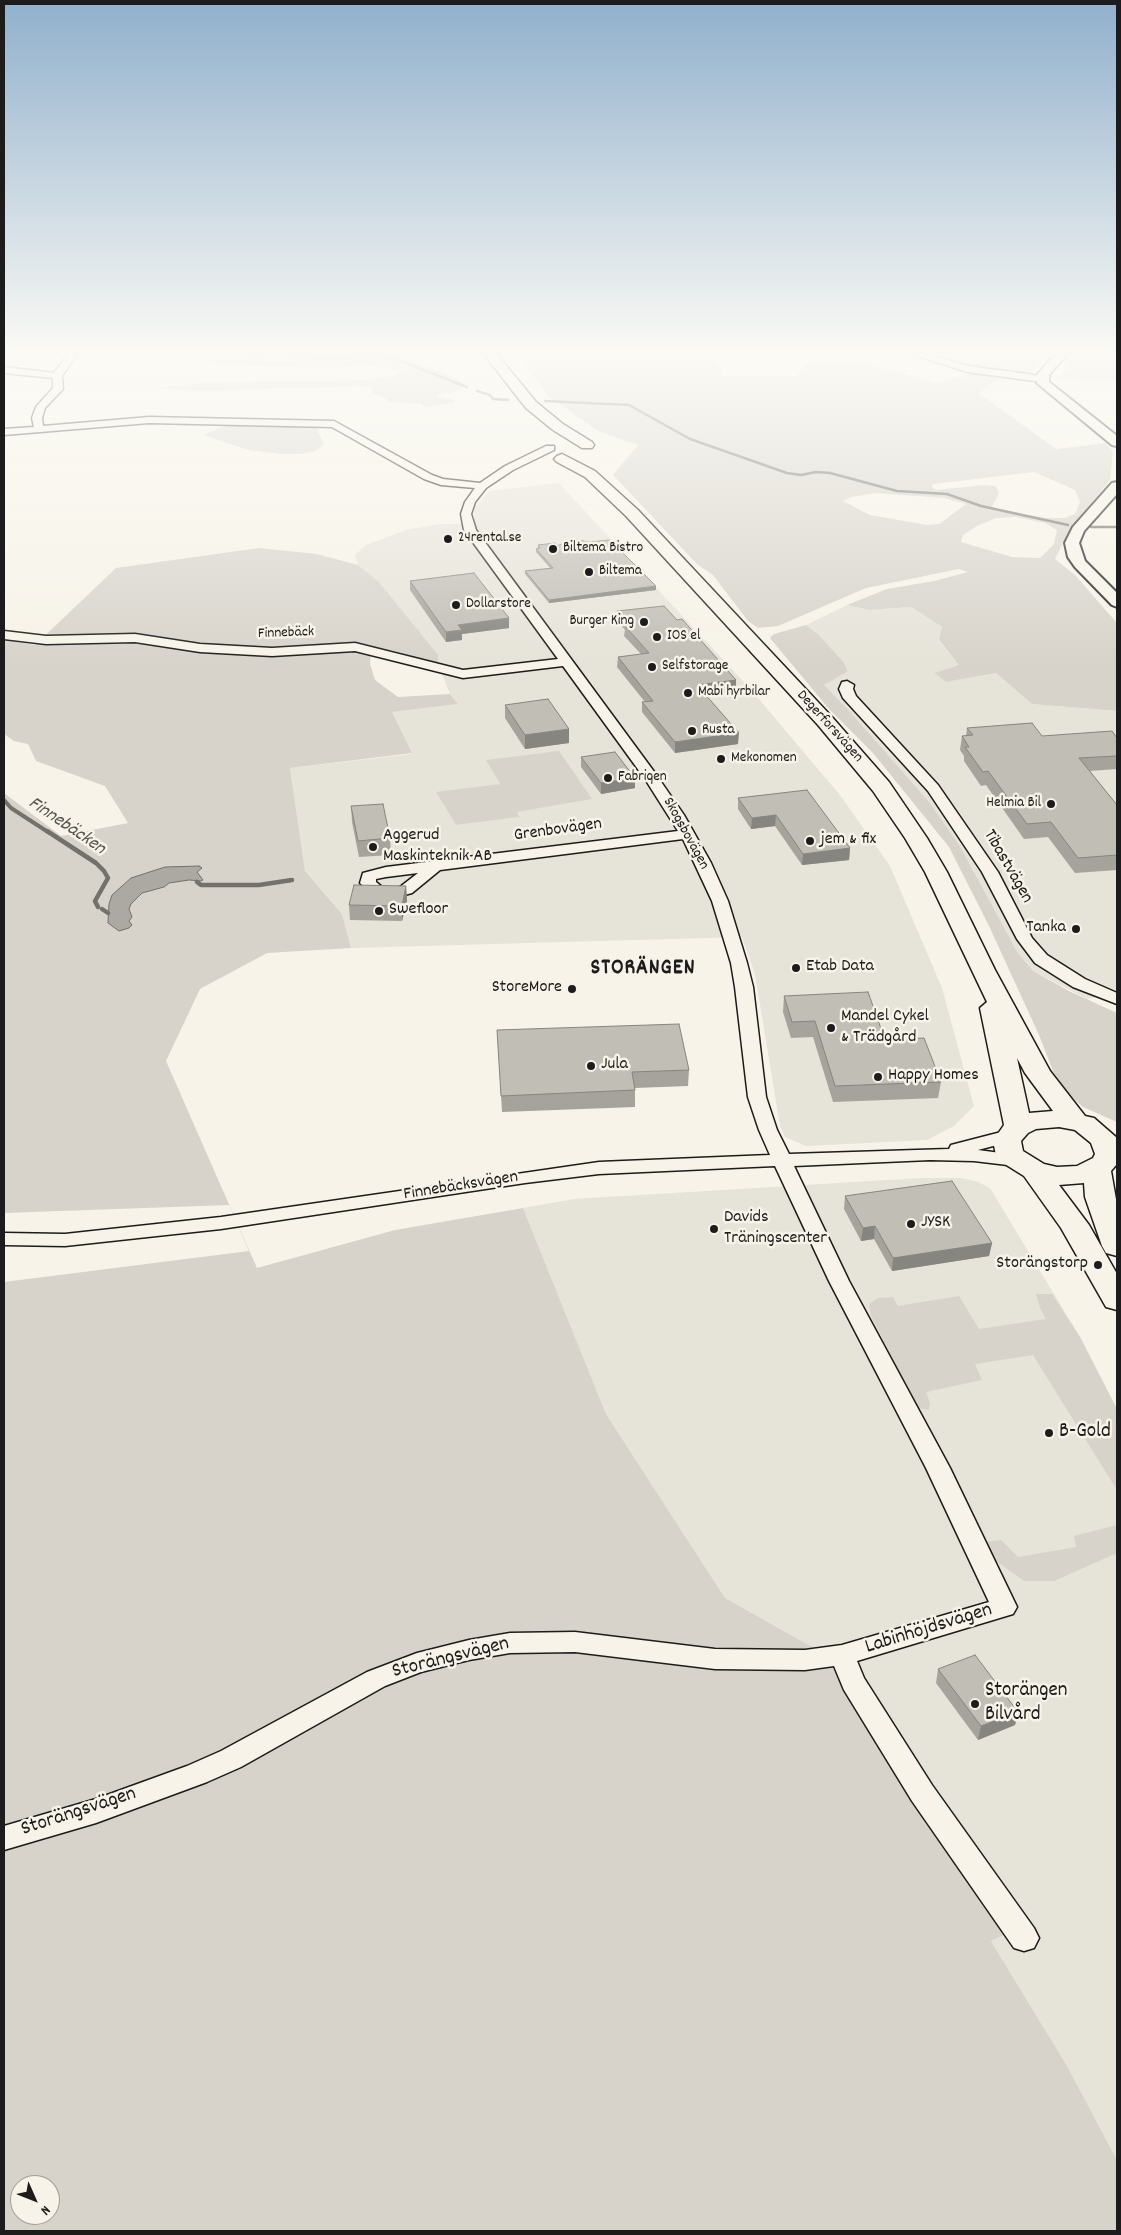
<!DOCTYPE html>
<meta charset="utf-8">
<style>
body{margin:0}
#map{position:relative;width:1121px;height:2235px;overflow:hidden;background:#f7f3e8;font-family:Dekko,sans-serif}
canvas{display:block}
.frame{position:absolute;inset:0;border:5px solid #1c1c1c;pointer-events:none}
.north{position:absolute;left:10px;top:2175px;width:50px;height:50px;box-sizing:border-box;background:#f7f3e8;border:1px solid #9f9d96;border-radius:50%;rotate:134deg;font-size:14px;font-weight:700;line-height:20px;text-align:center;color:#1c1c1c}
.north::after{content:'';display:block;margin:auto;width:18px;height:22px;background:#1c1c1c;clip-path:polygon(50% 0,100% 100%,50% 72%,0 100%)}
</style>
<div id="map">
<canvas width="1121" height="2235"></canvas>
<div class="frame"></div>
<div class="north">N</div>
</div>
<script>
const c = document.querySelector('canvas').getContext('2d');
c.lineJoin = 'round';
function fill(path, color) { c.fillStyle = color; c.fill(path, 'evenodd'); }
const poly = rows => new Path2D(rows.map(r => 'M' + r).join(''));
function trace(path, color, width, dash) { c.strokeStyle = color; c.lineWidth = width; c.lineCap = dash ? 'butt' : 'round'; c.setLineDash(dash || []); c.stroke(path); }
function write(font, color, halo, rows, align = 'center') {
  c.font = font + ' Dekko,sans-serif'; c.lineWidth = 5; c.setLineDash([]); c.textBaseline = 'middle'; c.strokeStyle = halo; c.fillStyle = color; for (const [text, x, y, turn = 0] of rows) {
    c.save(); c.translate(x, y); c.rotate((+turn || 0) * Math.PI / 180); c.textAlign = isNaN(turn) ? turn : align; if (halo) c.strokeText(text, 0, 0); c.fillText(text, 0, 0); c.restore();
  }
}
fill(poly([
 [559,483,752,691,840,795,890,866,942,988,974,1106,954,1126,927,1140,806,1146,785,1137,780,1126,755,974,742,937,351,948,342,914,305,871,290,768,412,754,392,712,458,704,450,694,438,664,378,581,358,565,355,555,366,545,409,529,441,524,475,523,474,509,489,491],
 [487,760,591,799,516,812,519,817,456,825,437,793,500,784],
 [847,605,869,610,911,607,942,627,939,641,959,665,934,673,946,682,996,673,1032,704,1117,711,1117,993,1087,999,1033,971,1016,952,961,848,823,685,848,670,818,634,806,625],
 [921,1178,962,1178,978,1182,990,1188,1080,1337,1117,1409,1117,2160,1067,2066,991,1941,1004,1935,823,1653,725,1598,606,1414,523,1208,574,1199]
]), '#e6e3d9');
fill(poly([
 [184,353,411,353,418,363,450,375,463,383,464,386,455,392,439,394,437,397,455,400,453,403,424,407,421,404,389,402,388,400,373,393,371,388,363,386,198,391,154,388,215,382,367,380,396,375,402,370,368,365,321,367,222,365,205,362],
 [517,353,715,353,722,376,797,376,806,364,866,363,936,383,974,373,1001,377,979,393,1056,449,1106,443,1113,452,1110,480,1068,532,1055,559,1075,575,1117,623,1117,711,1032,704,996,673,946,682,934,673,959,665,939,640,942,627,911,607,869,610,847,605,887,589,934,581,968,572,959,569,866,588,778,626,758,628,748,621,713,575,697,564,613,475,638,445,600,432,548,396],
 [1034,472,1075,490,1080,502,1075,514,1065,518,1047,518,1012,513,992,507,999,493,996,486,984,485,936,490,932,487,933,484],
 [875,493,944,498,966,504,939,524,927,525,870,515,843,501,851,497],
 [1016,517,1045,523,1057,530,1054,544,1040,558,1012,557,961,542,963,535,977,526,996,518],
 [927,353,1048,353,1031,373,1019,374,963,366],
 [1076,353,1117,353,1117,381,1059,378],
 [241,423,316,427,324,444,315,451,301,454,281,454,248,450,203,435,225,426],
 [259,548,317,554,358,565,378,581,438,655,438,664,391,650,371,649,370,664,375,680,398,697,450,694,458,704,392,712,412,753,290,768,305,871,342,914,351,948,267,953,200,989,166,1061,257,1268,395,1230,523,1208,606,1414,725,1598,823,1653,1004,1935,991,1941,1067,2066,1117,2160,1117,2231,4,2231,4,1282,249,1251,229,1205,4,1213,4,793,61,836,128,823,105,786,36,761,28,744,14,741,4,734,4,640,35,645,116,568],
 [20,2185,50,2185,50,2215,20,2215],
 [806,625,818,634,844,663,848,671,824,685,850,712,929,802,961,848,1017,952,1033,971,1069,991,1117,1013,1117,1122,1083,1107,1066,1092,1053,1071,1039,1035,989,926,949,847,873,753,829,709,770,638,774,634],
 [559,751,592,799,517,812,519,817,456,825,436,792,500,784,486,760],
 [1036,1294,1052,1294,1080,1337,1117,1409,1117,1490,1033,1355,975,1364,982,1380,926,1392,930,1403,929,1410,918,1408,871,1316,869,1304,878,1298,893,1297,898,1306,959,1296,979,1329,1046,1319,1040,1308],
 [1117,1525,1117,1553,1054,1581,1024,1581,992,1558,985,1542,1001,1540,1018,1557,1076,1547,1074,1536]
]), '#d7d3cb');
const water = poly([
 [199,866,202,868,197,872,203,880,201,881,189,880,169,883,164,887,142,893,131,904,129,909,132,917,129,921,132,925,129,928,119,931,108,923,109,904,112,895,131,878,165,867,199,866]
]);
fill(water, '#aca9a2');
trace(water, '#72716c', 1);
trace(poly([
 [239,353,253,355,271,353],
 [274,353,339,359,358,354,393,358,467,387],
 [477,391,490,395,493,399,508,400],
 [545,401,629,405,690,439,787,473,801,475,816,472,830,473,897,491,947,494,981,506,1068,525],
 [1091,527,1117,527]
]), '#72716c', 2.5);
trace(poly([
 [4,800,11,808,48,832]
]), '#72716c', 4);
trace(poly([
 [47,831,96,863,104,871,108,878,95,901,98,907],
 [197,882,201,885,259,885,292,880],
 [102,909,108,913]
]), '#72716c', 4.5);
const minor = poly([
 [69,353,78,353,62,376,63,389,45,408,42,418,43,426,149,417,334,421,432,475,443,479,480,483,505,466,546,446,554,446,554,450,513,470,486,488,475,502,471,514,476,530,655,773,684,815,711,863,728,901,747,963,753,987,766,1097,777,1130,789,1154,949,1149,951,1145,1009,1130,1016,1132,1018,1136,1016,1140,978,1150,1023,1156,1026,1160,1023,1164,1016,1166,974,1161,930,1160,794,1166,849,1281,950,1468,1017,1607,1013,1614,857,1661,864,1678,932,1785,1034,1928,1039,1938,1034,1948,1024,1951,1014,1948,912,1801,844,1690,834,1666,805,1670,715,1669,575,1652,510,1653,469,1660,421,1672,385,1686,241,1767,207,1782,96,1823,4,1850,4,1826,96,1799,187,1766,221,1751,367,1672,417,1653,469,1640,510,1633,575,1632,715,1649,805,1650,842,1645,989,1602,926,1468,829,1281,775,1166,599,1174,525,1183,221,1229,65,1246,4,1245,4,1233,65,1234,221,1217,599,1162,770,1155,759,1130,748,1097,735,987,731,963,712,901,683,839,440,870,412,893,390,899,370,893,360,883,363,873,386,867,678,831,645,779,563,666,463,678,355,651,272,656,200,652,135,642,46,644,4,639,4,631,46,636,135,634,200,644,272,648,355,643,463,670,558,659,464,530,461,514,465,502,475,488,441,485,424,479,332,427,149,423,4,435,4,429,34,427,32,418,36,407,53,388,53,378,4,373,4,367,54,373,69,353],
 [418,873,400,887,390,889,382,887,376,882,376,879,386,877,418,873],
 [909,353,923,353,968,366,1042,376,1047,379,1042,382,967,372,909,353],
 [847,681,854,685,853,689,856,696,938,785,998,872,1032,938,1047,955,1085,979,1117,993,1117,1004,1073,987,1035,963,1017,939,982,872,928,791,843,698,839,689,842,682,847,681]
]);
const tertiary = poly([
 [1056,353,1068,353,1049,375,1049,382,1117,436,1117,446,1112,445,1037,383,1037,375,1056,353],
 [1117,482,1117,494,1084,531,1079,543,1085,561,1117,593,1117,607,1112,605,1075,567,1068,557,1065,543,1073,527,1112,483,1117,482]
]);
const secondary = poly([
 [483,353,496,353,536,402,563,424,592,442,594,445,592,448,582,448,553,430,526,408,483,353],
 [562,454,595,471,638,510,832,717,889,782,927,838,947,872,995,970,1050,1071,1085,1116,1094,1118,1117,1138,1117,1164,1111,1171,1117,1205,1117,1256,1106,1253,1102,1246,1085,1197,1084,1183,1059,1185,1089,1225,1117,1274,1117,1310,1106,1307,1061,1228,1024,1176,1000,1161,996,1155,993,1141,1004,1125,980,1008,987,1002,925,872,905,838,873,791,818,725,626,516,585,477,557,462,554,459,557,456,562,454],
 [1017,1058,1025,1073,1053,1111,1029,1113,1017,1058],
 [1059,1127,1075,1130,1091,1143,1095,1154,1093,1158,1077,1166,1057,1167,1044,1164,1023,1151,1021,1141,1028,1133,1036,1129,1059,1127]
]);
trace(minor, '#1c1c1c', 3);
trace(tertiary, '#1c1c1c', 4);
trace(secondary, '#1c1c1c', 3);
fill(minor, '#f7f3e8');
fill(tertiary, '#f7f3e8');
fill(secondary, '#f7f3e8');
fill(poly([
 [538,545,557,546,656,586,656,590,549,603,525,574,525,571,550,568,536,552,536,549,538,548],
 [410,581,509,618,509,628,462,634,462,640,446,642,410,590],
 [617,611,677,620,736,680,736,691,705,695,738,744,675,753,642,712,642,702,645,702,617,667,618,657,641,654,624,636,625,630,617,621],
 [505,705,569,743,525,749,505,718],
 [967,728,1042,736,1117,738,1117,769,1090,771,1117,805,1117,870,1075,873,1048,837,1024,839,986,785,981,786,964,761,964,756,960,750,962,736,966,736],
 [581,757,635,788,601,794,581,767],
 [738,798,850,848,849,860,802,865,775,826,751,829,738,809],
 [351,806,390,838,391,855,359,857,352,822],
 [406,886,407,902,402,921,350,920,349,905],
 [784,996,885,1040,941,1082,938,1098,833,1102,813,1037,791,1038,783,1012],
 [497,1030,689,1070,688,1086,635,1088,635,1107,502,1112],
 [845,1196,992,1243,989,1256,892,1271,874,1239,861,1241,844,1209],
 [938,1669,1018,1712,1015,1725,978,1740,936,1683]
]), '#a5a39c');
fill(poly([
 [656,586,656,590,549,603,549,600],
 [509,618,509,628,462,634,462,640,446,642,446,632,458,625],
 [736,680,736,691,696,696,697,685],
 [569,729,569,743,525,749,525,735],
 [739,733,738,744,675,753,675,742],
 [635,778,635,788,601,794,601,783],
 [776,815,775,826,751,829,752,818],
 [850,848,849,860,802,865,803,854],
 [406,886,407,902,402,921,402,906],
 [875,1226,874,1239,861,1241,863,1228],
 [992,1243,989,1256,892,1271,893,1258],
 [1018,1712,1015,1725,978,1740,981,1726]
]), '#86857f');
const building = poly([
 [573,539,589,542,610,540,656,586,549,600,525,571,553,568,536,549,540,548,538,545,555,543,557,546,573,539],
 [474,573,509,618,458,625,462,630,446,632,410,581,474,573],
 [664,606,677,620,682,619,736,680,697,685,739,733,675,742,642,702,653,701,618,657,649,653,625,626,630,626,617,611,664,606],
 [548,699,569,729,525,735,505,705,548,699],
 [1032,723,1042,736,1112,731,1117,738,1117,756,1079,758,1117,805,1117,855,1078,858,1051,822,1027,824,988,771,983,772,965,747,969,747,962,736,973,735,967,728,1032,723],
 [615,752,635,778,601,783,581,757,615,752],
 [807,790,850,848,803,854,776,815,752,818,738,798,807,790],
 [383,804,390,838,358,841,351,806,383,804],
 [354,885,406,886,402,906,349,905,354,885],
 [868,992,885,1040,924,1038,941,1082,835,1086,815,1021,792,1022,784,996,868,992],
 [679,1024,689,1070,632,1072,635,1090,501,1096,497,1030,679,1024],
 [952,1181,992,1243,893,1258,875,1226,863,1228,845,1196,952,1181],
 [975,1655,1018,1712,981,1726,938,1669,975,1655]
]);
fill(building, '#c0beb5');
trace(building, '#86857f', 1);
const sky = c.createLinearGradient(0, 0, 0, 666);
sky.addColorStop(0, '#90b0cc');
sky.addColorStop(0.53, '#fbfaf5');
sky.addColorStop(1, '#fbfaf500');
c.fillStyle = sky;
c.fillRect(0, 0, 1121, 666);
for (const [x, y, r, color] of [
 [448,539,5,"#1c1c1c"],
 [553,549,5,"#1c1c1c"],
 [589,572,5,"#1c1c1c"],
 [456,605,5,"#1c1c1c"],
 [644,622,5,"#1c1c1c"],
 [657,637,5,"#1c1c1c"],
 [652,667,5,"#1c1c1c"],
 [688,693,5,"#1c1c1c"],
 [692,731,5,"#1c1c1c"],
 [721,759,5,"#1c1c1c"],
 [608,778,5,"#1c1c1c"],
 [1051,804,5,"#1c1c1c"],
 [810,841,5,"#1c1c1c"],
 [373,847,5,"#1c1c1c"],
 [379,911,5,"#1c1c1c"],
 [1076,929,5,"#1c1c1c"],
 [796,968,5,"#1c1c1c"],
 [572,989,5,"#1c1c1c"],
 [831,1028,5,"#1c1c1c"],
 [591,1066,5,"#1c1c1c"],
 [878,1077,5,"#1c1c1c"],
 [911,1224,5,"#1c1c1c"],
 [714,1229,5,"#1c1c1c"],
 [1098,1265,5,"#1c1c1c"],
 [1049,1433,5,"#1c1c1c"],
 [975,1704,5,"#1c1c1c"]
]) { const dot = new Path2D(); dot.arc(x, y, r, 0, 2 * Math.PI); c.fillStyle = color; c.fill(dot); trace(dot, '#f7f3e8', 2); }
write('15px', '#1c1c1c', '#f7f3e8', [
 ["24rental.se",458,539],
 ["Biltema Bistro",563,549],
 ["Biltema",599,572],
 ["Dollarstore",466,605],
 ["Burger King",634,622,"right"],
 ["IOS el",667,637],
 ["Selfstorage",662,667],
 ["Mabi hyrbilar",698,693],
 ["Rusta",702,731],
 ["Mekonomen",731,759],
 ["Fabriqen",618,778],
 ["Helmia Bil",1041,804,"right"]
], 'left');
write('15px', '#1c1c1c', '#f7f3e8', [
 ["Finnebäck",286,634,-2],
 ["Degerforsvägen",829,727,48],
 ["Skogsbovägen",685,834,61]
]);
write('18px', '#1c1c1c', '#f7f3e8', [
 ["Grenbovägen",558,831,-8],
 ["Tibastvägen",1007,867,60],
 ["Finnebäcksvägen",461,1187,-9]
]);
write('18px', '#1c1c1c', '#f7f3e8', [
 ["Aggerud",383,837],
 ["Maskinteknik AB",383,858],
 ["jem & fix",820,841],
 ["Swefloor",389,911],
 ["Tanka",1066,929,"right"],
 ["Etab Data",806,968],
 ["StoreMore",562,989,"right"],
 ["Mandel Cykel",841,1018],
 ["& Trädgård",841,1039],
 ["Jula",601,1066],
 ["Happy Homes",888,1077],
 ["Davids",724,1219],
 ["Träningscenter",724,1240],
 ["JYSK",921,1224],
 ["Storängstorp",1088,1265,"right"]
], 'left');
write('italic 19px', '#565452', '#f7f3e8', [
 ["Finnebäcken",66,827,34]
]);
write('21px', '#1c1c1c', '#f7f3e8', [
 ["B-Gold",1059,1433],
 ["Storängen",985,1692],
 ["Bilvård",985,1716]
], 'left');
write('21px', '#1c1c1c', '#f7f3e8', [
 ["Labinhöjdsvägen",929,1630,-17],
 ["Storängsvägen",451,1659,-14],
 ["Storängsvägen",79,1813,-18]
]);
c.letterSpacing = '1px';
write('bold 22px', '#1c1c1c', '#f7f3e8', [
 ["STORÄNGEN",643,970]
]);
c.letterSpacing = '0px';
</script>
